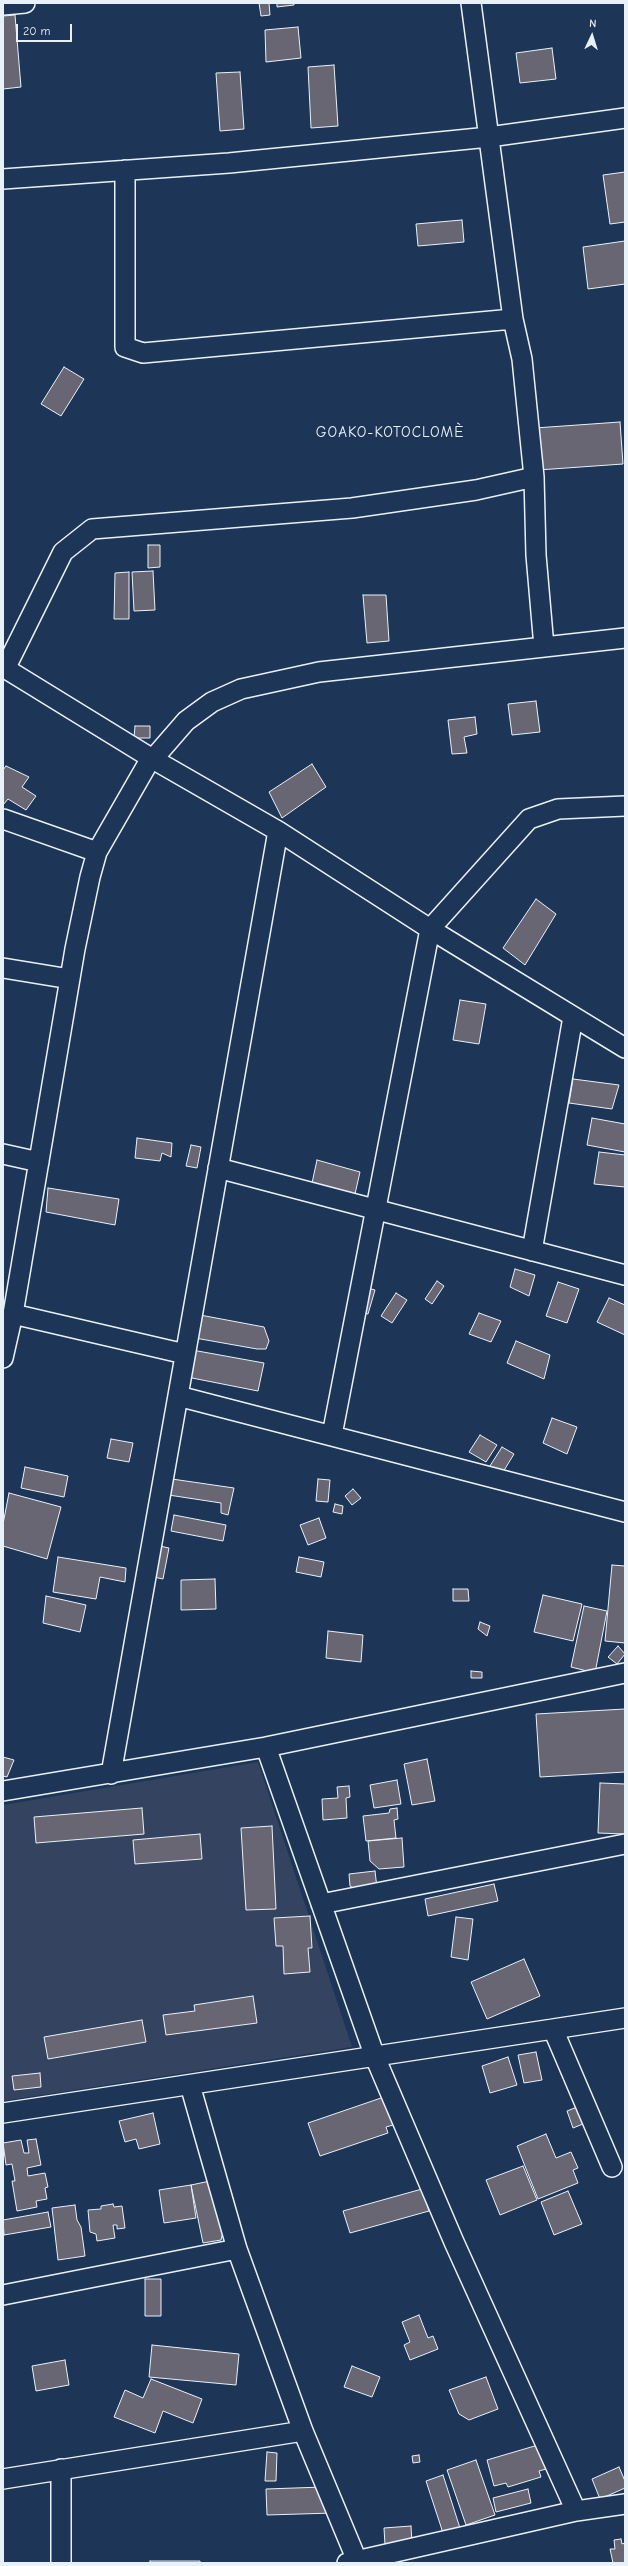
<!DOCTYPE html>
<meta charset="utf-8">
<style>
body{margin:0}
#map{position:relative;width:628px;height:2566px;overflow:hidden;background:#1d3557;font-family:"Comic Neue",sans-serif}
canvas{display:block}
.frame{position:absolute;inset:0;border:4px solid #e8f1f8;pointer-events:none}
.north{position:absolute;left:572px;top:16px;width:40px;height:40px;-webkit-text-stroke:3px #1d3557;paint-order:stroke;rotate:4deg;font-size:11px;font-weight:700;line-height:16px;text-align:center;color:#e8f1f8}
.north::after{content:'';display:block;margin:auto;width:14px;height:18px;background:#e8f1f8;clip-path:polygon(50% 0,100% 100%,50% 72%,0 100%)}
.scale{position:absolute;left:16px;top:24px;width:56px;height:18px;box-sizing:border-box;border:2px solid #e8f1f8;border-top:0;padding-left:5px;font-size:12px;line-height:14px;white-space:nowrap;color:#e8f1f8;-webkit-text-stroke:3px #1d3557;paint-order:stroke}
</style>
<div id="map">
<canvas width="628" height="2566"></canvas>
<div class="frame"></div>
<div class="north">N</div>
<div class="scale">20 m</div>
</div>
<script>
const c = document.querySelector('canvas').getContext('2d');
c.lineJoin = 'round';
function fill(path, color) { c.fillStyle = color; c.fill(path, 'evenodd'); }
const poly = rows => new Path2D(rows.map(r => 'M' + r).join(''));
function trace(path, color, width, dash) { c.strokeStyle = color; c.lineWidth = width; c.lineCap = dash ? 'butt' : 'round'; c.setLineDash(dash || []); c.stroke(path); }
function write(font, color, halo, rows, align = 'center') {
  c.font = font + ' "Comic Neue",sans-serif'; c.lineWidth = 3.5; c.setLineDash([]); c.textBaseline = 'middle'; c.strokeStyle = halo; c.fillStyle = color; for (const [text, x, y, turn = 0] of rows) {
    c.save(); c.translate(x, y); c.rotate((+turn || 0) * Math.PI / 180); c.textAlign = isNaN(turn) ? turn : align; if (halo) c.strokeText(text, 0, 0); c.fillText(text, 0, 0); c.restore();
  }
}
fill(poly([
 [258,1762,352,2047,3,2101,3,1805]
]), '#344460');
const building = poly([
 [259,3,269,3,270,15,261,16,259,3],
 [277,3,294,3,294,5,277,7,277,3],
 [15,15,21,87,3,89,3,16,15,15],
 [298,27,301,58,266,62,265,30,298,27],
 [552,48,556,79,520,83,516,53,552,48],
 [334,65,338,126,311,128,308,67,334,65],
 [240,72,244,129,220,131,216,73,240,72],
 [625,172,625,222,610,224,603,175,625,172],
 [462,220,464,242,418,246,416,224,462,220],
 [625,241,625,284,588,289,583,247,625,241],
 [64,367,84,379,61,416,41,404,64,367],
 [620,422,623,464,538,470,535,428,620,422],
 [148,545,160,545,160,567,148,568,148,545],
 [153,571,155,610,134,611,132,572,153,571],
 [129,572,129,619,114,619,115,573,129,572],
 [363,595,386,595,389,641,367,643,363,595],
 [536,701,540,732,512,735,508,704,536,701],
 [475,717,477,734,464,737,467,753,452,754,448,720,475,717],
 [135,726,150,726,150,738,134,738,135,726],
 [312,764,326,787,282,818,269,792,312,764],
 [6,766,29,777,22,787,36,796,26,810,8,799,3,805,3,770,6,766],
 [536,899,556,914,525,965,503,948,536,899],
 [460,1000,486,1004,479,1044,453,1040,460,1000],
 [573,1079,619,1085,612,1109,569,1103,573,1079],
 [592,1118,625,1124,625,1152,587,1145,592,1118],
 [137,1138,172,1143,171,1157,162,1153,160,1161,135,1158,137,1138],
 [191,1145,201,1147,197,1168,186,1166,191,1145],
 [599,1152,625,1155,625,1187,594,1184,599,1152],
 [317,1160,360,1172,355,1194,312,1183,317,1160],
 [48,1188,119,1199,115,1225,46,1212,48,1188],
 [515,1269,535,1275,529,1296,510,1287,515,1269],
 [437,1281,444,1286,432,1304,425,1299,437,1281],
 [558,1282,579,1289,567,1323,546,1316,558,1282],
 [364,1287,375,1290,368,1314,358,1312,364,1287],
 [396,1293,407,1300,392,1323,381,1316,396,1293],
 [609,1298,625,1305,625,1335,597,1322,609,1298],
 [479,1313,501,1321,491,1342,469,1334,479,1313],
 [200,1315,264,1327,269,1341,266,1349,257,1349,195,1338,200,1315],
 [516,1341,550,1355,544,1379,507,1363,516,1341],
 [192,1350,264,1363,258,1391,187,1377,192,1350],
 [552,1418,577,1427,567,1454,543,1443,552,1418],
 [480,1435,497,1445,486,1462,469,1452,480,1435],
 [111,1439,133,1443,129,1462,107,1458,111,1439],
 [502,1447,514,1454,500,1477,488,1469,502,1447],
 [25,1467,68,1476,64,1497,21,1488,25,1467],
 [165,1478,234,1488,228,1515,221,1513,221,1503,162,1494,165,1478],
 [318,1479,330,1480,328,1502,316,1501,318,1479],
 [353,1489,361,1498,352,1505,345,1496,353,1489],
 [9,1493,61,1507,47,1559,3,1546,3,1524,9,1493],
 [335,1504,343,1506,342,1514,333,1512,335,1504],
 [174,1515,226,1525,223,1541,171,1531,174,1515],
 [319,1518,326,1538,308,1545,300,1525,319,1518],
 [155,1545,169,1548,163,1579,149,1576,155,1545],
 [58,1557,126,1568,125,1582,100,1577,96,1599,53,1592,58,1557],
 [299,1557,324,1562,321,1577,296,1572,299,1557],
 [612,1565,625,1566,625,1643,605,1641,612,1565],
 [215,1579,216,1609,181,1610,181,1580,215,1579],
 [453,1589,468,1589,469,1601,453,1601,453,1589],
 [543,1595,582,1604,573,1641,534,1632,543,1595],
 [46,1596,86,1605,80,1632,43,1623,46,1596],
 [584,1606,607,1611,595,1673,571,1667,584,1606],
 [480,1622,490,1626,487,1636,478,1629,480,1622],
 [328,1631,363,1635,361,1662,326,1658,328,1631],
 [618,1646,625,1654,617,1664,608,1657,618,1646],
 [471,1671,482,1672,482,1678,471,1678,471,1671],
 [625,1709,625,1772,540,1777,536,1714,625,1709],
 [3,1757,14,1760,7,1777,3,1776,3,1757],
 [427,1759,435,1801,412,1805,404,1764,427,1759],
 [397,1780,401,1804,374,1808,370,1785,397,1780],
 [600,1783,625,1784,625,1834,598,1833,600,1783],
 [349,1786,350,1797,346,1798,347,1818,323,1820,322,1799,338,1798,337,1787,349,1786],
 [142,1808,144,1834,36,1843,34,1817,142,1808],
 [397,1808,398,1819,394,1820,396,1838,366,1841,363,1816,389,1813,390,1809,397,1808],
 [272,1826,276,1909,246,1910,241,1828,272,1826],
 [200,1834,202,1859,135,1864,133,1840,200,1834],
 [402,1838,404,1867,379,1869,370,1861,368,1841,402,1838],
 [375,1871,377,1888,356,1890,350,1886,349,1874,375,1871],
 [494,1884,498,1901,428,1916,425,1899,494,1884],
 [310,1916,312,1948,308,1948,310,1972,284,1974,283,1946,276,1946,274,1918,310,1916],
 [456,1917,473,1919,468,1960,451,1957,456,1917],
 [524,1959,540,1996,487,2019,471,1982,524,1959],
 [253,1996,257,2023,166,2035,163,2015,195,2011,194,2005,253,1996],
 [142,2020,146,2042,48,2059,44,2037,142,2020],
 [536,2052,542,2080,524,2083,518,2055,536,2052],
 [508,2057,517,2085,490,2093,482,2066,508,2057],
 [40,2073,41,2087,14,2090,12,2076,40,2073],
 [384,2097,393,2125,386,2127,388,2133,320,2156,308,2123,384,2097],
 [577,2107,583,2124,573,2128,567,2111,577,2107],
 [153,2113,160,2144,139,2149,136,2139,125,2142,119,2121,153,2113],
 [546,2134,556,2158,571,2152,578,2168,573,2170,578,2183,538,2199,517,2146,546,2134],
 [36,2139,41,2165,27,2168,28,2176,45,2173,48,2187,45,2188,47,2199,36,2201,37,2207,17,2211,12,2181,15,2181,12,2164,6,2165,3,2143,21,2140,24,2153,29,2153,27,2140,36,2139],
 [523,2166,537,2200,500,2215,486,2180,523,2166],
 [215,2180,225,2224,221,2240,203,2243,191,2185,215,2180],
 [191,2185,196,2218,164,2223,159,2190,191,2185],
 [422,2189,429,2211,350,2233,343,2211,422,2189],
 [568,2191,582,2224,554,2235,541,2202,568,2191],
 [113,2204,114,2207,122,2206,125,2228,117,2229,117,2225,113,2225,115,2238,97,2241,96,2234,90,2232,88,2210,101,2209,101,2206,113,2204],
 [75,2205,77,2220,81,2227,85,2256,58,2260,52,2208,75,2205],
 [48,2212,51,2227,4,2235,3,2220,48,2212],
 [145,2279,161,2279,161,2316,145,2316,145,2279],
 [419,2315,428,2338,433,2336,438,2349,410,2360,404,2345,410,2342,402,2322,419,2315],
 [152,2345,239,2354,236,2385,149,2377,152,2345],
 [65,2360,69,2385,36,2391,32,2366,65,2360],
 [352,2366,380,2377,372,2397,344,2387,352,2366],
 [486,2377,498,2409,469,2420,459,2414,449,2390,486,2377],
 [151,2379,202,2399,193,2423,163,2411,155,2433,114,2417,125,2390,143,2398,151,2379],
 [538,2445,546,2469,539,2471,541,2477,508,2487,506,2483,494,2486,487,2460,538,2445],
 [267,2452,277,2453,276,2481,265,2481,267,2452],
 [419,2455,420,2462,413,2463,412,2456,419,2455],
 [476,2460,495,2515,466,2525,447,2470,476,2460],
 [619,2467,625,2481,625,2488,600,2499,592,2479,619,2467],
 [443,2475,460,2528,443,2533,426,2481,443,2475],
 [323,2487,333,2513,267,2515,266,2489,323,2487],
 [528,2489,531,2503,496,2512,493,2498,528,2489],
 [411,2526,412,2544,385,2545,384,2528,411,2526],
 [621,2539,622,2544,625,2543,625,2563,613,2563,610,2549,615,2549,614,2540,621,2539],
 [150,2561,200,2561,200,2563,150,2563,150,2561]
]);
fill(building, '#696674');
trace(building, '#e8f1f8', 1);
const minor = poly([
 [471,3,513,319,522,359,534,477,536,555,544,647],
 [3,5,25,3],
 [125,170,125,347,143,353,513,319],
 [3,179,229,163,489,137,625,118],
 [3,667,151,758,278,831,430,929,625,1048],
 [5,669,63,552,92,529,352,508,476,490,534,477],
 [153,759,186,721,212,702,241,689,319,672,625,638],
 [3,819,97,852],
 [3,968,70,979],
 [3,1154,39,1162],
 [218,1168,625,1275],
 [532,1251,573,1017],
 [13,1314,185,1354],
 [3,1358,13,1314,75,949,90,877,97,852,151,758],
 [178,1396,625,1512],
 [332,1435,430,929,529,819,558,809,625,806],
 [266,1747,375,2057,454,2242,576,2511],
 [111,1774,278,831],
 [3,1791,266,1747,625,1673],
 [321,1904,625,1844],
 [553,2029,612,2167],
 [190,2085,237,2249,303,2431,358,2563],
 [3,2113,625,2018],
 [3,2295,237,2249],
 [3,2479,303,2431],
 [61,2563,61,2469],
 [347,2563,576,2511,625,2504]
]);
trace(minor, '#e8f1f8', 22);
trace(minor, '#1d3557', 19);
c.letterSpacing = '1px';
write('15px', '#e8f1f8', '#1d3557', [
 ["GOAKO-KOTOCLOMÈ",390,433]
]);
c.letterSpacing = '0px';
</script>
